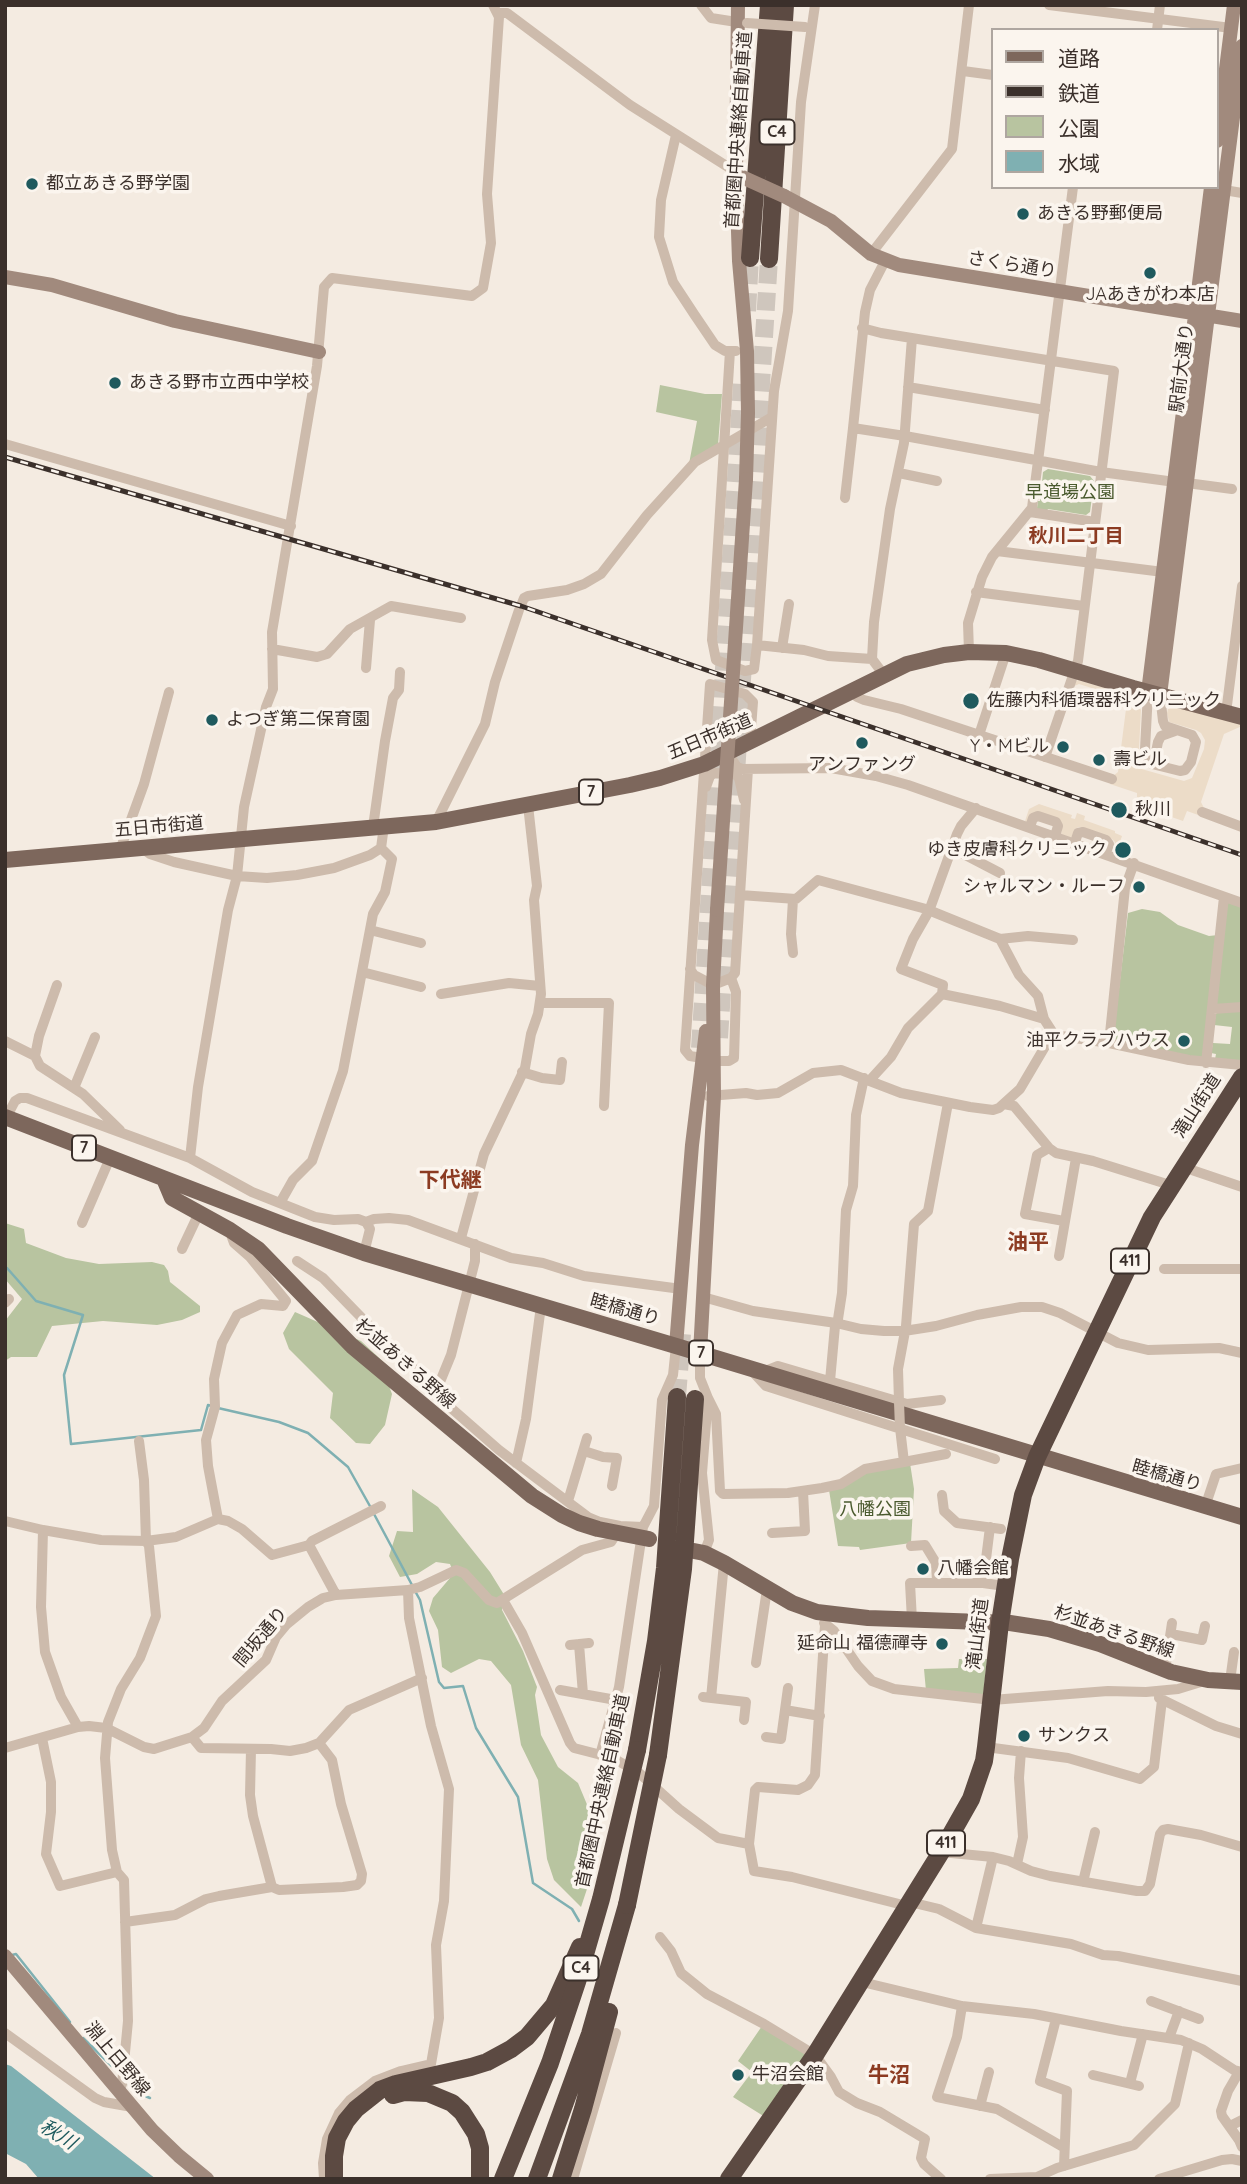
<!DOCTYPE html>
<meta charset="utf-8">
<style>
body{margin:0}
#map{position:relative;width:1247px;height:2184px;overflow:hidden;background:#f4ebe1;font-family:Quicksand,"Noto Sans JP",sans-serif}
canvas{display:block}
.frame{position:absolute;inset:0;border:7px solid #3b302b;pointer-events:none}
.legend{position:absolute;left:991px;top:28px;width:228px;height:161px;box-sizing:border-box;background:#fbf5ee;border:2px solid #aea6a0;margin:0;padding:9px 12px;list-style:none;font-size:21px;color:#3b302b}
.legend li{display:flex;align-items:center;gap:14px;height:35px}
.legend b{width:35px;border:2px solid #aea6a0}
</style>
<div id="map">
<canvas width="1247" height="2184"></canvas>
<div class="frame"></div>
<ul class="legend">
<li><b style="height:9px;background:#7d675c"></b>道路</li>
<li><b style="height:9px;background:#3b302b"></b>鉄道</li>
<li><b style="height:19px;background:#b8c4a0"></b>公園</li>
<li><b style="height:19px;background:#7fb0b2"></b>水域</li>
</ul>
</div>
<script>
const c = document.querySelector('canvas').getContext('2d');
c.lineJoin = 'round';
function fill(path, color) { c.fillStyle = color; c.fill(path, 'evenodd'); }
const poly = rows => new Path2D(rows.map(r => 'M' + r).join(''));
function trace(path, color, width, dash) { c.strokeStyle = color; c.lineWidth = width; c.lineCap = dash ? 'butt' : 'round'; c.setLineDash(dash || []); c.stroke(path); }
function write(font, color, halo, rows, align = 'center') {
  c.font = font + ' Quicksand,"Noto Sans JP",sans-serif'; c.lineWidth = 7; c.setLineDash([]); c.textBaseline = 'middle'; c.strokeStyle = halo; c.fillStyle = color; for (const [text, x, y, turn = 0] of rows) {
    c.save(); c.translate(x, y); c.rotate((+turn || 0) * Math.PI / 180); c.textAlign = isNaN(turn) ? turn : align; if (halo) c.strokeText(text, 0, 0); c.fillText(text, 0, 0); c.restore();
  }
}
fill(poly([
 [660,385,705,394,722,394,718,445,689,464,697,421,656,412],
 [1048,469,1090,476,1094,481,1090,512,1086,515,1048,509,1047,511,1039,510,1037,508,1038,501,1040,501,1043,472],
 [1226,901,1242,906,1242,1005,1216,1004],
 [1142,909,1160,912,1178,925,1209,936,1218,935,1205,1055,1201,1058,1116,1042,1113,1039,1128,913],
 [1218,1011,1242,1011,1241,1061,1215,1059,1216,1054,1211,1053,1213,1043,1230,1044,1232,1027,1214,1025,1216,1014],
 [5,1223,24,1229,26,1243,66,1258,99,1264,152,1262,164,1265,168,1271,170,1282,200,1306,200,1312,182,1320,157,1325,103,1321,52,1326,37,1357,11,1357,5,1361,5,1321,22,1299,5,1279],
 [295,1312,361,1341,390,1368,389,1386,392,1394,385,1425,370,1444,356,1443,330,1418,333,1393,289,1349,283,1333],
 [910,1463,914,1489,911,1543,860,1550,859,1547,838,1546,829,1490,867,1472],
 [412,1489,438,1507,490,1572,503,1593,502,1610,523,1651,537,1687,535,1695,541,1735,558,1767,578,1783,591,1814,582,1851,587,1889,581,1907,554,1880,547,1859,538,1780,521,1745,511,1685,491,1661,479,1659,451,1673,442,1667,438,1630,429,1611,433,1598,450,1578,452,1569,450,1564,436,1562,417,1574,400,1577,389,1556,397,1531,413,1532],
 [959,1659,987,1659,983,1697,926,1691,924,1669,958,1668],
 [762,2026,809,2055,765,2117,733,2097,752,2072,738,2061]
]), '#b8c4a0');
fill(poly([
 [1078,680,1132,696,1137,700,1141,710,1138,768,1184,781,1192,778,1204,749,1205,740,1201,733,1196,730,1169,722,1167,713,1168,709,1174,706,1242,722,1242,726,1224,734,1201,802,1204,808,1201,816,1187,811,1183,821,1137,805,1139,798,1137,797,1137,793,1110,784,1113,776,1118,772,1126,709,1117,696,1079,684,1072,687,1074,682],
 [1039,804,1072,815,1071,818,1075,819,1077,813,1085,816,1084,820,1115,831,1115,833,1122,836,1116,853,1113,850,1115,842,1112,839,1079,827,1075,829,1071,838,1061,834,1062,825,1037,813,1027,822,1025,821,1029,809]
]), '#ecdcc8');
fill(poly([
 [5,2064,11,2066,156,2179,39,2179,26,2164,5,2153]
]), '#7fb0b2');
trace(poly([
 [7,1268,36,1301,83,1315,64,1375,71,1444,201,1430,208,1405,212,1406],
 [218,1408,279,1422,308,1433,348,1467,371,1508],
 [374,1514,412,1585],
 [415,1591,420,1600,439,1682,444,1688,463,1686,476,1728,518,1797,533,1883,572,1909,579,1921],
 [12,1955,16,1954,70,2022],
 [83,2038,117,2071],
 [129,2085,135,2092,150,2098]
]), '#7fb0b2', 2.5);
trace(poly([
 [747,311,750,258],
 [719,1038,769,259],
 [700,1048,742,384],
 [677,1397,682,1334]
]), '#cfc6bd', 18, [18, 9]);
trace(poly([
 [701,5,711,18,743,23],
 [1049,5,1231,28],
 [498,13,507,13,630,105,736,172],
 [1157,30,1160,5],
 [963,71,993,75],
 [676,135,661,200,659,237,673,282,694,314,715,345,725,351,736,351],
 [1224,190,1242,193],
 [871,254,952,149,969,5],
 [885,261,870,290,865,312,853,428,905,436,1101,472,1175,482],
 [862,328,881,333,1114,371,1078,661,1045,757],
 [730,351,712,640,716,660,745,671,754,669,757,645,774,391,788,311,801,102,815,5],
 [908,387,1045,410],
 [5,444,291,526],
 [899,473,937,481],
 [1187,483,1232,489],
 [845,498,853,428],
 [1030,512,1095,522],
 [997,551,1163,572],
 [976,592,1084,606],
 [522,603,524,598,528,596,567,590,584,584,601,574,647,515,695,462,772,417],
 [757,645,804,650,828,656,872,659],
 [782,648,789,604],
 [272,649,317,657,327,654,350,629,391,606,461,618],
 [969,652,968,623,982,577,992,557,1032,508,1073,187],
 [366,668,370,620],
 [884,675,872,659,874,622,890,509,904,443,912,338],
 [854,690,857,697,864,700,901,709,1112,779],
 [1148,692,1145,749,1148,760,1152,764,1180,771,1185,770,1191,762,1196,742,1192,735,1165,726,1163,721,1160,695],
 [1226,713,1242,586],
 [979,735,1006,653],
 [729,755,737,767,742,769,831,768,876,776,908,785,1242,903],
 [1161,766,1155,757,1158,742,1161,736,1175,731],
 [706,787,710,776,714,773,735,774,739,778,744,800],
 [1202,812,1242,827],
 [436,822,485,724,495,682,519,610],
 [373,827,385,741,393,698,399,690,400,672],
 [1030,827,1033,818,1038,816,1056,822,1058,826,1055,836],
 [1075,842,1078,833,1083,832,1106,840,1109,844,1106,853],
 [142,848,150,854,174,862,237,876,267,878,297,875,334,868,370,855,381,848,384,826],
 [952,848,1000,873],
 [120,850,144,784,169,692],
 [740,895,796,899,818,880,926,909,1000,939,1019,975,1038,996,1044,1019,1053,1033,1061,1036,1109,1043,1189,1060,1242,1065],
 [370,930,421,943],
 [1000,939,1028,936,1073,940],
 [793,953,791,934,793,899],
 [690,969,694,975,713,985,731,978,735,973,748,769],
 [362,972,421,987],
 [57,985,39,1036,35,1056,40,1066,83,1094,120,1130],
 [441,994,509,983,540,986],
 [942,994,943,985,901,969,913,939,929,911,957,834,961,826,976,808],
 [540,1003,609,1003,604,1106],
 [1213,1009,1242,1007],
 [5,1041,35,1056],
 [1109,1043,1125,888,1134,863],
 [702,1058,690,1056,685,1050,710,684,745,694,753,702,750,742],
 [714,1061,729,1061,734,1058,736,992,731,978],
 [1206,1063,1224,897],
 [522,1072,542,1078,560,1080,562,1062],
 [870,1080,891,1057,908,1028,942,994,1000,1006,1044,1019],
 [74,1088,95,1037],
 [708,1096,746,1093,757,1095,778,1093,813,1073,841,1070,901,1093,970,1107,993,1110,999,1108,1020,1089,1053,1033],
 [1004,1104,1014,1106,1049,1148,1056,1153,1093,1161,1170,1185],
 [6,1118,15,1101,20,1098,27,1098,190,1158,252,1192,315,1217,334,1220,358,1219,366,1222,370,1229,364,1253],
 [1049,1148,1037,1155,1025,1214,1064,1221],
 [190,1158,198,1087,228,910,237,876,244,807,266,707,273,689,272,632,317,366,324,287,332,278,472,296,483,288,491,243,487,194,499,17,493,5],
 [1183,1167,1242,1187],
 [280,1203,293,1180,312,1161,343,1071,373,914,385,892,392,859,381,848],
 [366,1222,374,1219,389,1218,408,1220,511,1258,543,1263,584,1276,681,1289],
 [82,1223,110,1158],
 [461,1238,484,1154,525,1068,531,1034,538,1014,541,994,534,900,537,886,528,805],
 [475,1244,475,1261,451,1355,435,1394,499,1450,588,1517,600,1522,620,1526,643,1527],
 [182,1249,199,1213],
 [1059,1256,1076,1158],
 [297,1261,323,1278,390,1347,424,1378,435,1394],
 [1164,1269,1242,1269],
 [703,1297,753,1311,836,1323,861,1329,884,1331,904,1331,936,1326,977,1315,1021,1307,1042,1307,1060,1313,1118,1343,1148,1350,1219,1348,1242,1353],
 [5,1303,9,1299],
 [700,1353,700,1378,708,1398,702,1473,709,1540,704,1553],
 [753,1372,766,1386,995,1459],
 [763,1372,778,1366,907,1404,941,1400],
 [830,1381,835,1326,838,1319,842,1293,846,1210,853,1186,856,1115,864,1078],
 [708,1398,716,1414,720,1491,723,1494,788,1493,822,1488,841,1484,865,1469,904,1462,900,1428],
 [899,1402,898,1369,906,1326,914,1224,928,1211,948,1103],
 [584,1451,603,1457,617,1458,612,1486],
 [904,1462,946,1454],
 [516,1463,526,1419,541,1306],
 [942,1495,944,1511,957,1523,1001,1529],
 [568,1501,587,1438],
 [1205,1507,1216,1474,1242,1468],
 [218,1519,208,1466,206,1440,215,1407,214,1379,222,1343,237,1315,261,1304,283,1306,286,1301,250,1257,234,1243,230,1232],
 [5,1521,43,1530,101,1540,146,1541,176,1537,218,1519,228,1521,242,1529,272,1555,309,1545,312,1541,381,1506],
 [43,1530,41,1607,45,1652,61,1697,78,1727],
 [772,1533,805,1531,803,1491],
 [309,1545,336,1595],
 [911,1546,925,1545,936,1563,937,1582],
 [983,1583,990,1527],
 [503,1600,522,1633,570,1743,574,1748,613,1758,639,1773,679,1809,718,1838,749,1844],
 [912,1620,910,1583,983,1583,1005,1586],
 [824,1623,834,1631,858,1666,872,1681,894,1689,992,1700,1108,1691,1146,1692,1178,1689,1204,1681],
 [825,1625,815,1775,808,1785,798,1790,758,1787,755,1790,749,1844,754,1871,792,1877,907,1906],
 [1171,1634,1202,1640,1205,1626],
 [579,1644,583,1694],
 [570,1645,589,1643],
 [756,1663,767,1589],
 [1165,1670,1172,1623],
 [1230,1681,1234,1652],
 [560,1690,616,1700],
 [703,1697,746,1702,744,1720],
 [711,1698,724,1563],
 [1159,1698,1216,1726,1242,1734],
 [785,1710,820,1716],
 [192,1737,201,1748,271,1749,290,1751,306,1748,319,1743,349,1710,422,1678],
 [766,1737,781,1739,788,1688],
 [42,1738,51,1782,51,1812,46,1854,60,1886,117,1872],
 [986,1747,1068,1758,1140,1779,1154,1767,1162,1700],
 [5,1748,78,1727,89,1726,106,1728,144,1747,154,1749,192,1737,204,1728,222,1701,266,1660,276,1637,286,1625,308,1607,323,1598,336,1595,408,1590,420,1587,456,1570,464,1573,489,1600,497,1603,582,1550,611,1542,617,1533],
 [251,1749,250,1795,253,1816,272,1887],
 [600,1755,619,1687,643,1527,654,1506,662,1400,673,1375,676,1346],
 [941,1852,993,1857,1009,1861,1031,1871,1050,1876,1137,1891,1145,1891,1150,1884,1160,1834,1163,1830,1168,1829,1201,1835,1242,1847],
 [1017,1864,1023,1837,1019,1778,1021,1751],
 [1083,1882,1095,1832],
 [910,1902,939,1909,976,1928,1071,1944,1103,1955,1118,1956,1242,1981],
 [125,1922,175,1915,206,1899,219,1896,272,1887,279,1890,343,1887,357,1885,361,1881,362,1874,341,1804,332,1760,319,1743],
 [976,1928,993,1857],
 [660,1937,671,1951,681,1973,707,1994,764,2024,815,2055,831,2077,839,2092,857,2103,880,2112,925,2139,921,2158,924,2164,941,2179],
 [862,1982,962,2006,1034,2014,1121,2031,1181,2040,1202,2049,1234,2070,1242,2072],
 [1151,2001,1199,2019],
 [962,2006,957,2037,937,2097,997,2109,1063,2147],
 [1056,2019,1040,2081,1067,2091,1064,2166],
 [5,2033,95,2098,104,2102,132,2107],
 [1169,2038,1179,2011],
 [1239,2072,1228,2091,1221,2111,1222,2116,1239,2140,1242,2147],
 [1093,2075,1139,2086],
 [1130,2083,1143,2034],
 [119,2092,122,2084,128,2021,124,1880,117,1872,112,1850,105,1758,108,1722,121,1689,140,1658,156,1616,149,1546,146,1541,144,1480,139,1441],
 [980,2106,989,2072],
 [1230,2126,1242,2120],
 [324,2179,323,2163,327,2139,339,2113,350,2100,375,2081,401,2071,431,2064,439,2018,436,1945,444,1901,449,1789,431,1726,409,1618,408,1590],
 [573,2179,616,2033],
 [990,2179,1037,2177,1057,2168,1134,2145,1175,2104,1189,2043],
 [1159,2179,1222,2160,1232,2159,1242,2161]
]), '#cdbbac', 10);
trace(poly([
 [738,5,736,172,739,261,747,351,748,413,746,479],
 [1217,141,1234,5],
 [784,196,831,221,871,254,899,265,1242,321],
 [5,277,52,285,175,321,319,352],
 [1148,692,1211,187],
 [1160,695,1242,46],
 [676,1346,692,1145,706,1031],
 [700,1353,714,1096,713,985,717,910],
 [5,1956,152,2130,179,2156,207,2179]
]), '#a18a7d', 14);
trace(poly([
 [5,860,436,822,630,785,660,778,704,764,907,664,944,655,969,652,1006,653,1039,660,1133,688,1242,717],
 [5,1117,287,1226,364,1253,676,1346,1242,1517],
 [164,1179,172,1198,230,1230,258,1249,352,1346,532,1496,562,1515,579,1523,598,1529,649,1539],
 [694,1551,704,1553,724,1563,792,1603,817,1612,868,1618,1010,1623,1049,1629,1100,1644,1171,1672,1208,1680,1242,1682]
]), '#7d675c', 16);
trace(poly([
 [750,258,769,5],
 [769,259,785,5],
 [637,1750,656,1641,665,1568,677,1397],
 [658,1755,683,1569,695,1399],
 [393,2095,404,2092,428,2093,452,2103,462,2112,476,2134,480,2148,480,2179],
 [334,2179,334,2156,337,2138,346,2121,356,2109,380,2090,396,2084,471,2067,487,2062,511,2049,527,2037,554,2005,580,1947],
 [537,2179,590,2034,627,1905],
 [561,2179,583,2109,609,2012],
 [729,2179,815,2055,941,1852,971,1799,984,1761,986,1747,1000,1623,1010,1559,1023,1495,1037,1457,1152,1217,1242,1077]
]), '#5c4a42', 18);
const rail = poly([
 [5,457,521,606,1242,855]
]);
trace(rail, '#3b302b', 5);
trace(rail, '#fbf5ee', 2.5, [8]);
trace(poly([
 [747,23,805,27],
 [899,1402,900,1428]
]), '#cdbbac', 10);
trace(poly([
 [742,177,784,196],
 [717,910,746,479]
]), '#a18a7d', 14);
trace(poly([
 [627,1905,658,1755],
 [503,2179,550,2063,577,1982,601,1899,637,1750]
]), '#5c4a42', 18);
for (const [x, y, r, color] of [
 [32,184,7,"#1f5a5e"],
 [1023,214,7,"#1f5a5e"],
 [1150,273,7,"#1f5a5e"],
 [115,383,7,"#1f5a5e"],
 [971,701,9,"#1f5a5e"],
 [212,720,7,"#1f5a5e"],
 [862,743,7,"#1f5a5e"],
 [1063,747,7,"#1f5a5e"],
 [1099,760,7,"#1f5a5e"],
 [1119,810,9,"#1f5a5e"],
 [1123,850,9,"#1f5a5e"],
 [1139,887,7,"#1f5a5e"],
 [1184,1041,7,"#1f5a5e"],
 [923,1569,7,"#1f5a5e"],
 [942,1644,7,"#1f5a5e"],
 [1024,1736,7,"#1f5a5e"],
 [738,2075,7,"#1f5a5e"]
]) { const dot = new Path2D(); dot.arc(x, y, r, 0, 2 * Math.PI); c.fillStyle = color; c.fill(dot); trace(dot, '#fbf5ee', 2.5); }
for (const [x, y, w] of [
 [777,132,35],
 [591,792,24],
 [84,1148,24],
 [1130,1261,38],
 [701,1353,24],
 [946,1843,38],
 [581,1968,35]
]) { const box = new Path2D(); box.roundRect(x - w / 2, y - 12.5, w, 25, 5); c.fillStyle = '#fbf5ee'; c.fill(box); trace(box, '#3b302b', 2); }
write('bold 16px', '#3b302b', null, [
 ["C4",777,132],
 ["7",591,792],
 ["7",84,1148],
 ["411",1130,1261],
 ["7",701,1353],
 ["411",946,1843],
 ["C4",581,1968]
]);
write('18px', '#3b302b', '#fbf5ee', [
 ["首都圏中央連絡自動車道",739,130,-86],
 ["さくら通り",1012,265,9],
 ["駅前大通り",1182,368,-83],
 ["五日市街道",710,737,-23],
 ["五日市街道",159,827,-5],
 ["滝山街道",1197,1106,-57],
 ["睦橋通り",625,1310,16],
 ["杉並あきる野線",405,1364,41],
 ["睦橋通り",1167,1476,16],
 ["杉並あきる野線",1114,1632,19],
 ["滝山街道",978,1634,-83],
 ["間坂通り",261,1637,-50],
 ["首都圏中央連絡自動車道",603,1791,-78],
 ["淵上日野線",117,2059,50]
]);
write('18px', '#3b302b', '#fbf5ee', [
 ["都立あきる野学園",46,184],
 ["あきる野郵便局",1037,214],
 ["JAあきがわ本店",1150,295,"center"],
 ["あきる野市立西中学校",129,383],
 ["佐藤内科循環器科クリニック",987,701],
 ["よつぎ第二保育園",226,720],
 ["Y・Mビル",1049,747,"right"],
 ["壽ビル",1113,760],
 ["アンファング",862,765,"center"],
 ["秋川",1135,810],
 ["ゆき皮膚科クリニック",1107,850,"right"],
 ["シャルマン・ルーフ",1125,887,"right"],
 ["油平クラブハウス",1170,1041,"right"],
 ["八幡会館",937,1569],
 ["延命山 福德禪寺",928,1644,"right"],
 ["サンクス",1038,1736],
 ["牛沼会館",752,2075]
], 'left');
write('18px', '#4a5a2e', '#fbf5ee', [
 ["早道場公園",1070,493],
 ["八幡公園",875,1510]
]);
write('bold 19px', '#8c3b22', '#fbf5ee', [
 ["秋川二丁目",1076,536]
]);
write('italic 19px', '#1f5a5e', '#fbf5ee', [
 ["秋川",58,2135,32]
]);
write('bold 21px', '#8c3b22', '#fbf5ee', [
 ["下代継",450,1181],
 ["油平",1028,1243],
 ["牛沼",889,2076]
]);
</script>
